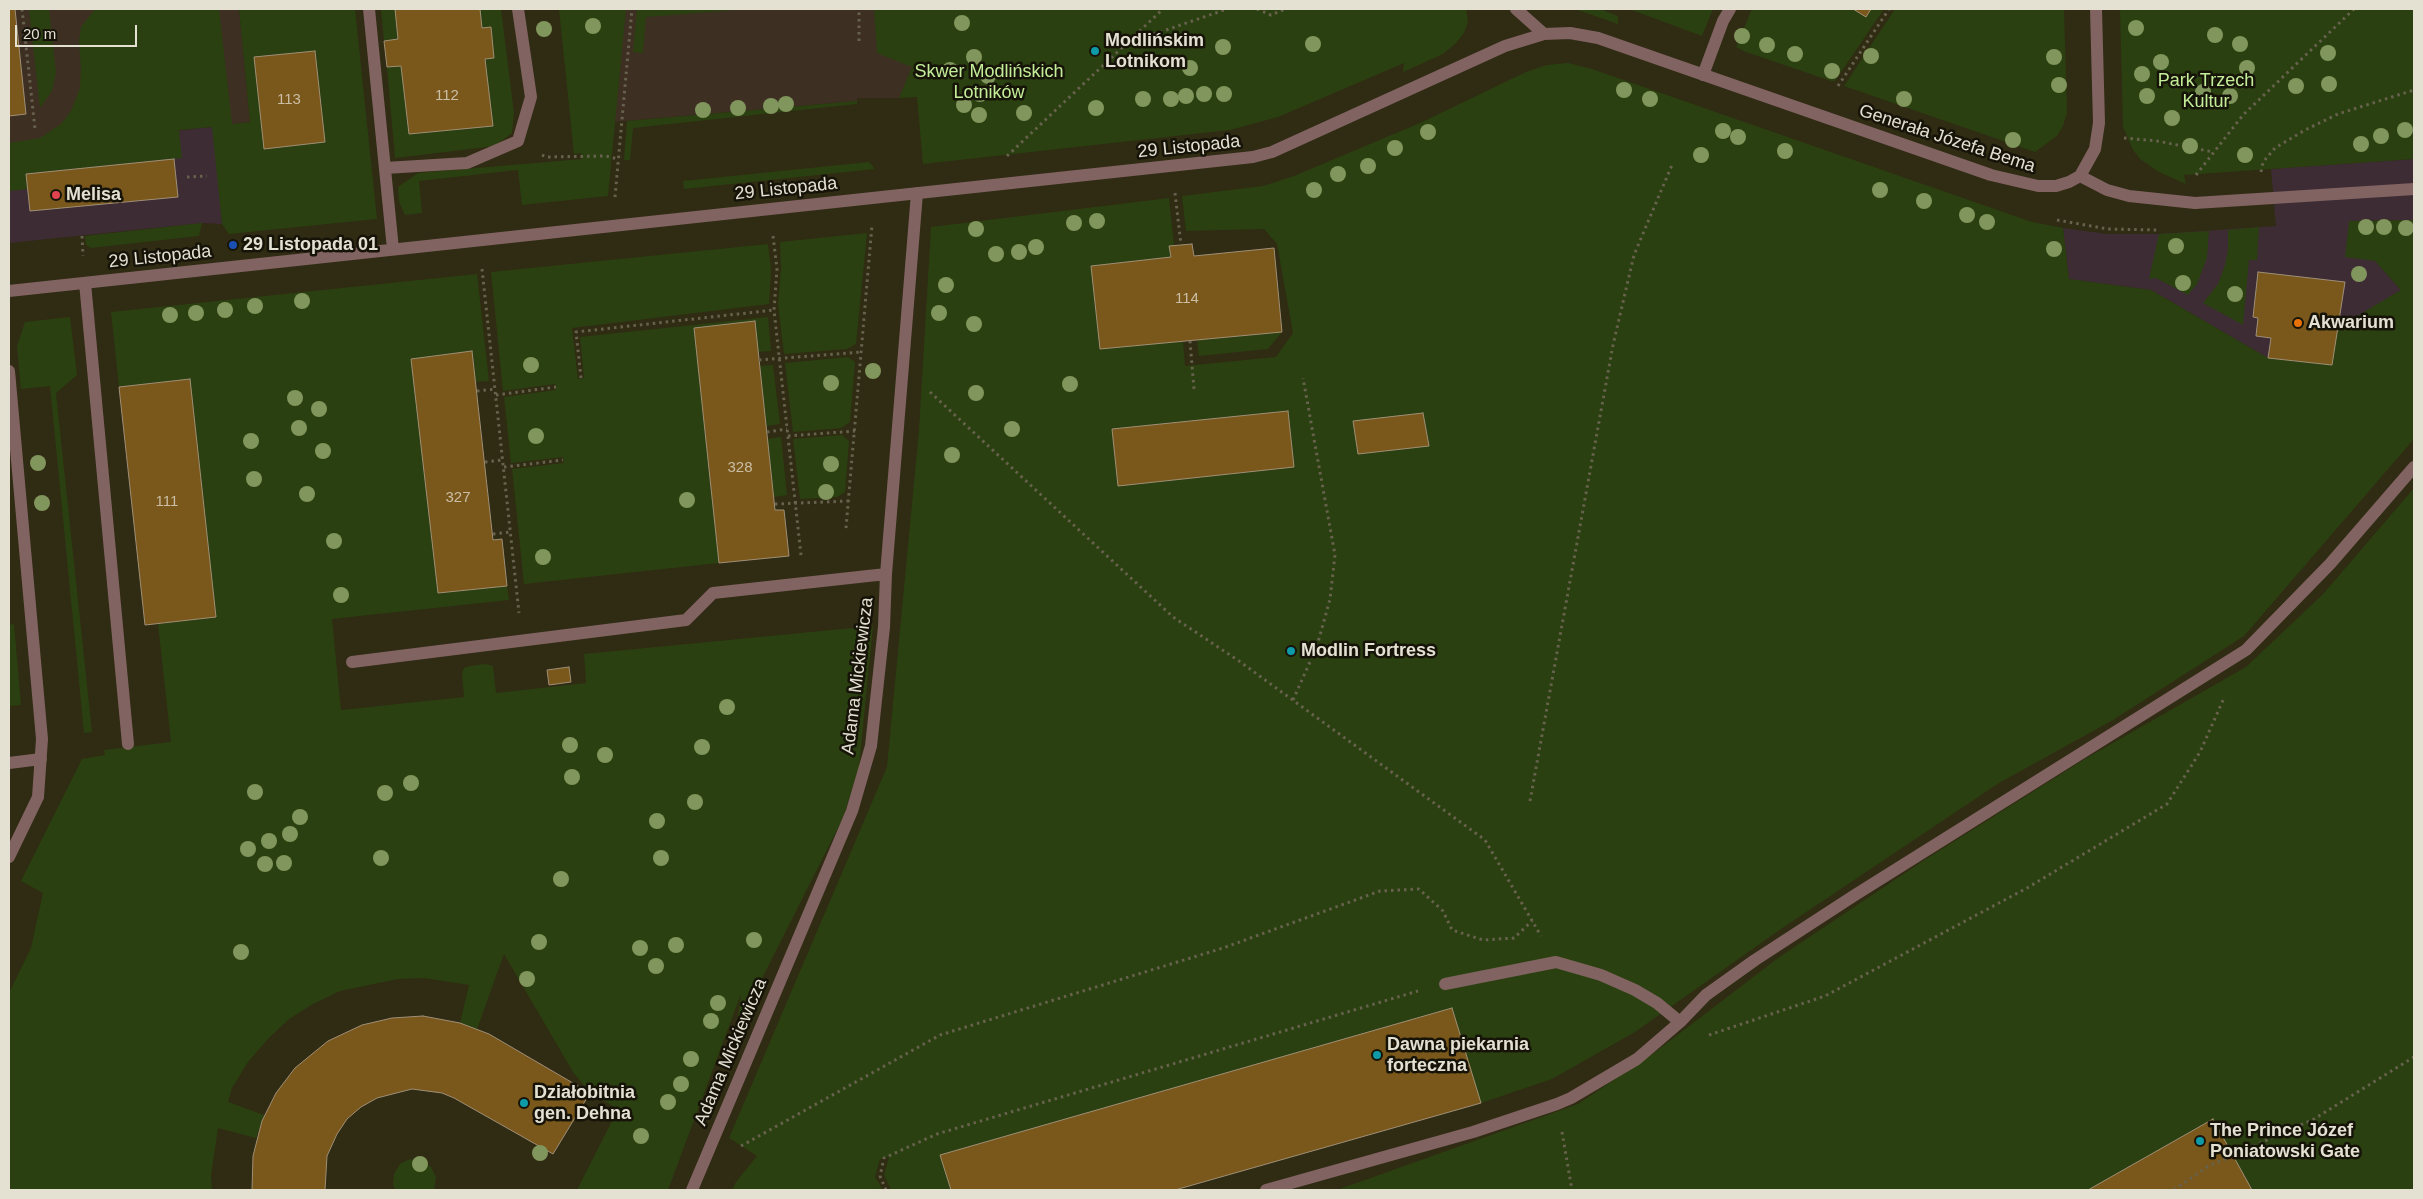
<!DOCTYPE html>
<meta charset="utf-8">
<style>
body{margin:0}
#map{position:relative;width:2423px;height:1199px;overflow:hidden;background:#302b13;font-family:Helvetica,sans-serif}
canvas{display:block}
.frame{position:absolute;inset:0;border:10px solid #e4e1d3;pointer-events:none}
.scale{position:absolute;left:15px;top:25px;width:122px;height:22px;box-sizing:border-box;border:2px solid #e4e1d3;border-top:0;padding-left:6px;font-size:15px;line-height:18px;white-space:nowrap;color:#e4e1d3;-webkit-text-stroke:4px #161309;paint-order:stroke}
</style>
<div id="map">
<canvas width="2423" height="1199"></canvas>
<div class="frame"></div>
<div class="scale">20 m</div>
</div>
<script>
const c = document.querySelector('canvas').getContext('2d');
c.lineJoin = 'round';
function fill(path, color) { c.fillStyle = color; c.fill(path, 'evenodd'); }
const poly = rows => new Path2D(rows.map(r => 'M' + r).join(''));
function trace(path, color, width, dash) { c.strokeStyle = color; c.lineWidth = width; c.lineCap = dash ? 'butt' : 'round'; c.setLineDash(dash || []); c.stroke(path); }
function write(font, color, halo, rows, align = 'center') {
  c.font = font + ' Helvetica,sans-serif'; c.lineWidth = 5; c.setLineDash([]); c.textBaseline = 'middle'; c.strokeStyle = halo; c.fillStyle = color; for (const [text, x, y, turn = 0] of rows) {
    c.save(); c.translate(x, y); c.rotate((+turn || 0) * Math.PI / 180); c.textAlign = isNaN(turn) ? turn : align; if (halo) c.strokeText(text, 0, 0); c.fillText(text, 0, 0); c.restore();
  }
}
fill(poly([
 [213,127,222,224,202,223,9,243,9,148],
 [2414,159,2414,220,2349,221,2375,261,2401,290,2339,328,2332,365,2268,358,2151,290,2069,279,2063,228,2107,234,2159,234,2276,226,2271,169]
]), '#3e2c35');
fill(poly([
 [9,9,239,9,250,122,9,148],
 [568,9,938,9,899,98,857,98,857,101,579,125]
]), '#3d2f22');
fill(poly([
 [29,9,49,9,56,72,52,91,40,108],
 [95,9,219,9,232,124,250,122,239,9,355,9,377,219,229,234,222,224,212,127,179,130,182,158,26,174,28,189,9,191,9,143,40,138,61,124,71,111,80,88,81,68,79,42,81,27],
 [381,9,395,9,398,39,384,41],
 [480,9,501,9,514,113,512,133,495,146,395,158,387,67,401,66,409,134,492,126,485,59,494,57,491,28,482,28],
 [559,9,626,9,608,196,522,205,518,170,419,181,422,213,405,215,399,202,398,187,418,173,582,159,581,153,574,154],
 [637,9,748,9,646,17,643,53,633,52],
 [874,9,1466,9,1468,22,1464,33,1456,43,1443,54,1403,72,1404,63,1278,117,1230,130,923,164,917,97,899,98,912,67,877,53],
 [1575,9,1600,9,1618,16,1618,24],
 [1629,9,1713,9,1702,36],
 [1752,9,1853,9,1866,17,1871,9,1884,9,1835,81,1831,81,1746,52,1736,47],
 [1895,9,2064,9,2067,113,2063,126,2057,136,2035,152,1844,86],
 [2120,9,2414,9,2414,159,2184,175,2186,184,2159,172,2140,159,2133,150,2123,127],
 [1568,63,1592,69,2032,222,2063,228,2069,279,2151,290,2268,358,2332,365,2337,328,2401,290,2375,261,2345,257,2349,221,2414,220,2414,439,2244,636,2113,720,1999,783,1778,931,1635,1032,1552,1079,1481,1103,1175,1190,891,1190,884,1175,889,1157,880,1159,875,1177,883,1190,732,1190,736,1182,757,1156,729,1138,887,767,919,430,931,227,1169,198,1174,246,1169,247,1171,257,1091,266,1100,349,1183,341,1185,366,1276,357,1293,333,1277,244,1264,229,1186,231,1182,196,1263,186,1294,176,1420,123,1526,72,1547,65],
 [1288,411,1294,467,1118,485,1112,429],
 [857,101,857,104,633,128,630,160,624,160,627,121],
 [869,162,875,169,684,189,683,181],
 [202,223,199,236,91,248,86,245,85,236],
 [2259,227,2257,260,2249,260,2243,325,2203,303,2218,284,2225,265,2228,250,2228,230],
 [2209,231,2207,258,2197,284,2188,295,2156,278,2149,279,2159,234],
 [867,233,856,344,847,349,784,354,778,304,781,268,780,242],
 [768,244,771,270,769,304,572,328,578,379,584,378,580,337,768,317,771,351,758,352,754,321,694,328,719,563,524,584,512,469,564,463,563,457,511,463,504,397,556,390,555,384,503,391,491,272],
 [477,274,489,381,475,382,472,351,411,359,507,586,509,600,332,619,341,710,464,697,462,673,464,668,470,666,486,664,493,666,496,693,586,683,584,654,873,626,859,767,843,818,736,1030,741,994,668,1190,577,1190,618,1109,590,1093,573,1072,504,954,477,1029,460,1023,469,985,424,978,398,979,340,991,313,1004,289,1019,267,1040,248,1062,232,1088,228,1102,264,1115,256,1138,218,1128,211,1176,212,1190,9,1190,9,993,31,948,43,893,21,881,82,759,105,755,104,750,171,742,158,624,216,617,190,379,119,387,111,312],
 [70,317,77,375,56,393,92,732,84,733,50,386,21,389,17,346,25,322],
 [1282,332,1268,349,1199,356,1197,340],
 [848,357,855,362,850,422,841,428,793,432,785,363],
 [773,365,780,424,766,426,760,366],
 [842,435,849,441,845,492,837,497,800,499,793,439],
 [781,437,787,495,774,497,767,439],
 [2414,488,2414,1190,1337,1190,1578,1104,1654,1053,1778,958,1926,859,2085,759,2246,667,2324,593],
 [14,624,21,705,9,706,9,625],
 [410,1159,422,1161,431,1167,436,1177,434,1190,395,1190,393,1185,394,1174,400,1164]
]), '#2b4010');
const building = poly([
 [9,9,15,9,26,114,9,116,9,9],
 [395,9,480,9,482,28,491,27,494,58,485,59,493,126,409,134,401,66,387,67,384,41,398,39,395,9],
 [1853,9,1871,9,1866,17,1853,9],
 [315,51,325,142,264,149,254,57,315,51],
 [174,159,178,197,30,211,26,174,174,159],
 [1192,244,1194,256,1274,248,1282,332,1100,349,1091,266,1171,257,1169,246,1192,244],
 [2258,272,2345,282,2332,365,2268,358,2271,338,2256,336,2258,318,2253,317,2258,272],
 [755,321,775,510,784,510,789,556,719,563,694,328,755,321],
 [472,351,493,540,502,539,507,586,438,593,411,359,472,351],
 [190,379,216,617,145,625,119,387,190,379],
 [1288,411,1294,467,1118,486,1112,429,1288,411],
 [1423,413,1429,446,1358,454,1353,421,1423,413],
 [569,667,571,682,549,685,547,670,569,667],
 [1452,1008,1481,1103,1175,1190,951,1190,940,1155,1452,1008],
 [423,1016,460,1023,489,1034,590,1093,553,1154,454,1098,442,1093,412,1089,377,1098,361,1107,347,1119,337,1134,327,1156,325,1190,252,1190,253,1156,262,1121,276,1093,295,1068,328,1041,362,1025,392,1018,423,1016],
 [2213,1119,2252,1190,2088,1190,2199,1127,2213,1119]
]);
fill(building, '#7a571a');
trace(building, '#9f8f77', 1);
trace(poly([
 [22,9,35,129],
 [1257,9,1271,15,1285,9],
 [1136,34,1143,38,1227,9],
 [859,41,859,9],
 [1838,86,1889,9],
 [2124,138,2157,141,2213,152],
 [542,155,546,157,606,156,618,159],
 [1007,156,1163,9],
 [2261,172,2263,162,2275,148,2305,130,2338,114,2414,90],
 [2196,175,2243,115,2354,9],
 [187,177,207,176],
 [1175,193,1181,245],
 [615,197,632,9],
 [2057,220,2108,229,2158,230],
 [82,236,83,256],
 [773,236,777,269,774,310,801,555],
 [482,269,519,613],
 [1190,341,1194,389],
 [759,360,861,352],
 [581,378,576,332,774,310],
 [477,391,496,389],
 [930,392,1173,617,1239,661,1485,840,1541,936],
 [496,395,556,387],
 [767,432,787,429],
 [788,436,855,431],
 [485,462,503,460],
 [504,467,563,460],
 [775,504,849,501],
 [846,528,872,225],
 [493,534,510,532],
 [1293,700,1317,646,1330,599,1335,555,1303,378],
 [1530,801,1613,345,1634,255,1672,165],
 [1709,1035,1825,996,2027,888,2167,804,2200,752,2224,698],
 [1562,1132,1572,1190],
 [741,1146,940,1035,1223,948,1380,891,1419,889,1443,911,1452,930,1483,940,1514,938,1532,921],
 [886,1190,880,1176,884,1158,937,1134,1418,991],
 [2174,1190,2207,1167,2314,1119,2414,1057]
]), '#67624d', 3, [2.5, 4]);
trace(poly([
 [369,9,393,249],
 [1516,9,1544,34],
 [1703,75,1723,21,1730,9],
 [385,168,467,163,518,141,531,97,518,9],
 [2080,176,2107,190,2129,196,2195,203,2414,189],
 [85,283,128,744],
 [9,291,1253,157,1272,152,1505,46,1544,34,1570,33,1598,38,1991,175,2038,186,2056,186,2069,182,2080,176,2095,149,2099,123,2096,9],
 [9,371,42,739,38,797,9,857],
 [352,662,686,620,713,593,886,574],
 [9,763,41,759],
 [1445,984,1556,962,1601,975,1635,990,1657,1003,1680,1022],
 [692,1190,852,811,871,746,884,627,886,574,917,193],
 [1266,1190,1473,1132,1557,1104,1571,1098,1637,1059,1680,1022,1706,995,1755,960,1855,895,2246,650,2330,564,2414,467]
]), '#816361', 12);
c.fillStyle = '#81965c';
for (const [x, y] of [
 [962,23],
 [593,26],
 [2136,28],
 [544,29],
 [2215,35],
 [1742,36],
 [1313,44],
 [2240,44],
 [1767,45],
 [1223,47],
 [2328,53],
 [1795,54],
 [1871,56],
 [974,57],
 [2054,57],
 [2161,62],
 [1190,68],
 [2247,68],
 [950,70],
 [1832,71],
 [2142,74],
 [988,76],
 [2329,84],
 [2059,85],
 [2296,86],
 [1624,90],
 [2203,92],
 [980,94],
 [1204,94],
 [1224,94],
 [1186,96],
 [2147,96],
 [2230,96],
 [1143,99],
 [1171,99],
 [1650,99],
 [1904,99],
 [786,104],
 [964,105],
 [771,106],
 [738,108],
 [1096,108],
 [703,110],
 [1024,113],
 [979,115],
 [2172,118],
 [2405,130],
 [1723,131],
 [1428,132],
 [2381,136],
 [1738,137],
 [2013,140],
 [2361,144],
 [2190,146],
 [1395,148],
 [1785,151],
 [1701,155],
 [2245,155],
 [1368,166],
 [1338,174],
 [1314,190],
 [1880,190],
 [1924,201],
 [1967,215],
 [1097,221],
 [1987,222],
 [1074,223],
 [2366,227],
 [2384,227],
 [2406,228],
 [976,229],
 [2176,246],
 [1036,247],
 [2054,249],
 [1019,252],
 [996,254],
 [2359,274],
 [2183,283],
 [946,285],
 [2235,294],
 [302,301],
 [255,306],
 [225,310],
 [196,313],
 [939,313],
 [170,315],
 [974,324],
 [531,365],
 [873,371],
 [831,383],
 [1070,384],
 [976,393],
 [295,398],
 [319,409],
 [299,428],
 [1012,429],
 [536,436],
 [251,441],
 [323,451],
 [952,455],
 [38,463],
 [831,464],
 [254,479],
 [826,492],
 [307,494],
 [687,500],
 [42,503],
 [334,541],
 [543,557],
 [341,595],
 [727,707],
 [570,745],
 [702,747],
 [605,755],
 [572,777],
 [411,783],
 [255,792],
 [385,793],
 [695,802],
 [300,817],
 [657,821],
 [290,834],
 [269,841],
 [248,849],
 [381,858],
 [661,858],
 [284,863],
 [265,864],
 [561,879],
 [754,940],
 [539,942],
 [676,945],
 [640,948],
 [241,952],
 [656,966],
 [527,979],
 [718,1003],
 [711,1021],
 [691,1059],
 [681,1084],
 [668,1102],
 [641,1136],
 [540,1153],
 [420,1164]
]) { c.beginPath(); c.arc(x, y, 8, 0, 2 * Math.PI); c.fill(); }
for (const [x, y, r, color] of [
 [1095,51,5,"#0f9aa8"],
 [56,195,5,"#e0444e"],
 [233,245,5,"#1a4fb4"],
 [2298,323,5,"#e8710a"],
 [1291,651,5,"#0f9aa8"],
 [1377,1055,5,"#0f9aa8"],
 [524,1103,5,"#0f9aa8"],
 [2200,1141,5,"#0f9aa8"]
]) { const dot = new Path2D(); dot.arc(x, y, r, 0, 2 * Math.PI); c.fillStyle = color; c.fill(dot); trace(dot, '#161309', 2); }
write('15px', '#cabea5', null, [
 ["112",447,96],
 ["113",289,100],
 ["114",1187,299],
 ["328",740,468],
 ["327",458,498],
 ["111",167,502]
]);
write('bold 18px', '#e4e1d3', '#161309', [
 ["Modlińskim",1105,41],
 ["Lotnikom",1105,62],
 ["Melisa",66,195],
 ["29 Listopada 01",243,245],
 ["Akwarium",2308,323],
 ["Modlin Fortress",1301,651],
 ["Dawna piekarnia",1387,1045],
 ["forteczna",1387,1066],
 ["Działobitnia",534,1093],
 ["gen. Dehna",534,1114],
 ["The Prince Józef",2210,1131],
 ["Poniatowski Gate",2210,1152]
], 'left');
write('18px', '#c3ed98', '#161309', [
 ["Skwer Modlińskich",989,72],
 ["Lotników",989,93],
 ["Park Trzech",2206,81],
 ["Kultur",2206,102]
]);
write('18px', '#e4e1d3', '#161309', [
 ["Generała Józefa Bema",1947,139,18],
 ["29 Listopada",1189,147,-6],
 ["29 Listopada",786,189,-6],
 ["29 Listopada",160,257,-6],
 ["Adama Mickiewicza",858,676,-83],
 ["Adama Mickiewicza",731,1052,-67]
]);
</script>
